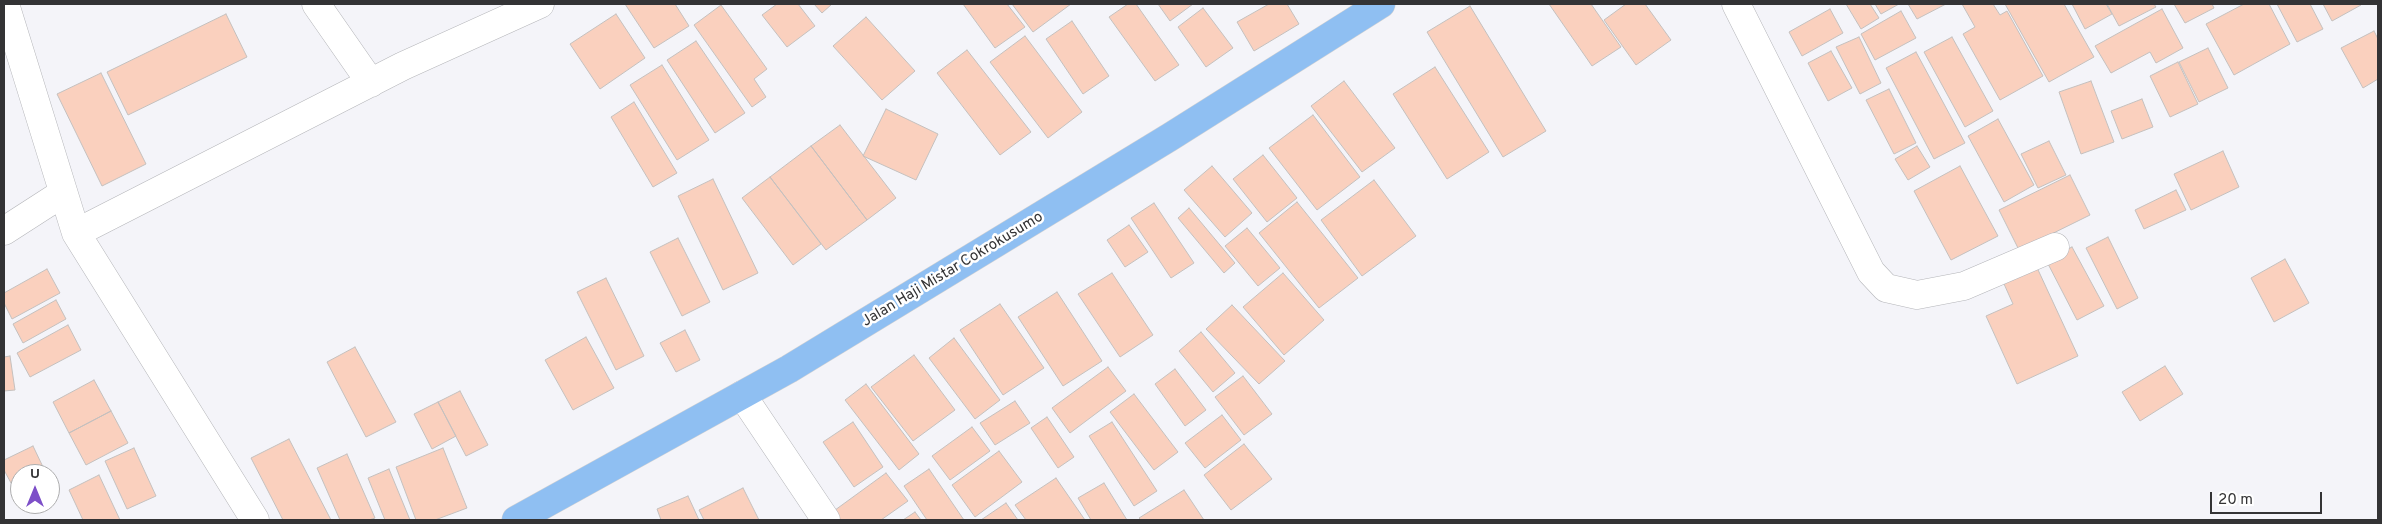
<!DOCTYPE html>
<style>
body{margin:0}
#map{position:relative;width:2382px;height:524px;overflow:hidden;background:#f4f4f9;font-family:Overpass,sans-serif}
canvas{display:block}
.frame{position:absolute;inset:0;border:5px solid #333335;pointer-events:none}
.north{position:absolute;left:10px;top:464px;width:50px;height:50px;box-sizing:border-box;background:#fff;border:1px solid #adadae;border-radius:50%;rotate:0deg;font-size:14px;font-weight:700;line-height:20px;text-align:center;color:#333335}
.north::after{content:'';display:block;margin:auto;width:18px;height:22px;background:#7d4fc8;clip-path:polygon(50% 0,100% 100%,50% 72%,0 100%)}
.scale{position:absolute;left:2210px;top:492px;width:112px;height:22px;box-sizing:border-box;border:2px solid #333335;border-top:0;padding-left:6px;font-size:15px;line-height:18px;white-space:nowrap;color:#333335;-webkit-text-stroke:4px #fff;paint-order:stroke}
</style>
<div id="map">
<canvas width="2382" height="524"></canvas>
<div class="frame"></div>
<div class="north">U</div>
<div class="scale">20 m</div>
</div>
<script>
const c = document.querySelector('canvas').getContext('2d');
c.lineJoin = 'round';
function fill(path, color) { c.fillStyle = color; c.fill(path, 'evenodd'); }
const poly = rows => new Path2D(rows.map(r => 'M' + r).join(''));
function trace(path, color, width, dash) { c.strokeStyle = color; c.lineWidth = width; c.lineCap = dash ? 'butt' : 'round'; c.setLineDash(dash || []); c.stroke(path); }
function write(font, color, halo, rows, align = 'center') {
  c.font = font + ' Overpass,sans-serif'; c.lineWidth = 5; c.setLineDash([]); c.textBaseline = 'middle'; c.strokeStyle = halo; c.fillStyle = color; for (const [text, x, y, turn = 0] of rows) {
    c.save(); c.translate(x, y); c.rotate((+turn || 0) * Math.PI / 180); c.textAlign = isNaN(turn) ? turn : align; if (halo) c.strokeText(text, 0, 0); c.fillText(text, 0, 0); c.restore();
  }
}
const building = poly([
 [625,4,675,4,689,26,654,48,625,4],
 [777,4,798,4,815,26,787,47,762,15,777,4],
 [814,4,832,4,822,13,814,4],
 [963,4,1007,4,1025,27,995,48,963,4],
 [1012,4,1071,4,1033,32,1012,4],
 [1128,4,1136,4,1179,65,1155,81,1109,17,1128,4],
 [1158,4,1193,4,1170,21,1158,4],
 [1269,4,1287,4,1299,24,1254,51,1237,22,1269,4],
 [1549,4,1591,4,1621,47,1592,66,1549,4],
 [1626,4,1645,4,1671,40,1636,65,1604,20,1626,4],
 [1846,4,1870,4,1879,18,1861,29,1846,4],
 [1875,4,1899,4,1881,14,1875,4],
 [1908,4,1946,4,1917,19,1908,4],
 [1962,4,1993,4,2000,15,2007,11,2043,76,2000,100,1963,34,1975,27,1962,4],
 [2005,4,2064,4,2094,57,2049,82,2005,4],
 [2072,4,2106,4,2112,14,2085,29,2072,4],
 [2107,4,2154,4,2156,7,2119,26,2107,4],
 [2174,4,2212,4,2214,8,2185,23,2174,4],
 [2244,4,2269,4,2290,44,2234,75,2206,24,2244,4],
 [2277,4,2310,4,2323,29,2297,42,2277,4],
 [2323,4,2361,4,2361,5,2332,21,2323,4],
 [721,5,767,69,754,79,766,97,752,107,694,25,721,5],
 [1470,6,1546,131,1503,157,1427,32,1470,6],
 [1203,8,1233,48,1206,67,1178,27,1203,8],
 [1830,9,1843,33,1802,56,1789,32,1830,9],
 [2162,9,2183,48,2156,63,2150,52,2111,73,2095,46,2162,9],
 [1901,11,1916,38,1875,60,1861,34,1901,11],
 [226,14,247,57,128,115,107,72,226,14],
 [616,14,645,58,600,89,570,44,616,14],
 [866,17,915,71,882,100,833,46,866,17],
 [1072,21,1109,76,1083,94,1046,39,1072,21],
 [2374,31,2378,39,2378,79,2363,88,2341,48,2374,31],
 [1025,36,1082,112,1048,138,990,62,1025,36],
 [1859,37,1881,83,1860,94,1836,47,1859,37],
 [1952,37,1993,111,1965,127,1924,52,1952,37],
 [696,41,745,113,715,133,667,60,696,41],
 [2208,48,2228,88,2199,102,2179,62,2208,48],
 [967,50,1031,132,1000,155,937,73,967,50],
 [1831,51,1852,88,1828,101,1808,63,1831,51],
 [1916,52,1965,143,1934,159,1886,68,1916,52],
 [2178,62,2198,104,2170,117,2150,76,2178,62],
 [662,65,709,140,677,160,630,85,662,65],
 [1435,67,1489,152,1447,179,1393,94,1435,67],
 [101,73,146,164,102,186,57,94,101,73],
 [1344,81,1395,148,1362,172,1311,106,1344,81],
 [2091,81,2114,142,2081,154,2059,92,2091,81],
 [1889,89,1916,143,1894,154,1866,100,1889,89],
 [2142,99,2153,127,2122,139,2111,111,2142,99],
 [634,102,677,173,653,187,611,117,634,102],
 [886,109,938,134,916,180,863,156,886,109],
 [1313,115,1360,177,1317,210,1269,148,1313,115],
 [1998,119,2034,185,2004,202,1968,136,1998,119],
 [840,125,896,198,867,220,811,146,840,125],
 [2049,141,2066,175,2038,188,2021,154,2049,141],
 [811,146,867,220,826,250,770,177,811,146],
 [1917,146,1930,167,1908,180,1895,159,1917,146],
 [2223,151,2239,187,2191,210,2174,174,2223,151],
 [1263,155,1297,198,1267,222,1233,179,1263,155],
 [1212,166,1252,213,1225,237,1184,190,1212,166],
 [1960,166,1998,236,1951,260,1914,191,1960,166],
 [2070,175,2090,215,2019,250,1999,210,2070,175],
 [770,177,821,244,793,265,742,198,770,177],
 [713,179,758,273,723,290,678,196,713,179],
 [1374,180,1416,236,1362,276,1321,220,1374,180],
 [2176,190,2186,210,2144,229,2135,210,2176,190],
 [1297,202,1358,278,1319,308,1259,233,1297,202],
 [1154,203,1194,263,1171,278,1131,218,1154,203],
 [1189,208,1235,263,1224,273,1178,218,1189,208],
 [1129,225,1148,252,1125,267,1107,240,1129,225],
 [1247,228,1280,268,1258,286,1225,246,1247,228],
 [2108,237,2138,298,2117,309,2086,248,2108,237],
 [678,238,710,302,682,316,650,252,678,238],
 [2072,247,2104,306,2077,320,2046,260,2072,247],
 [2033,259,2078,356,2017,384,1986,316,2013,304,2000,275,2033,259],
 [2285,259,2309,303,2274,322,2251,278,2285,259],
 [47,269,60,293,12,319,4,303,4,293,47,269],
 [1112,273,1153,335,1120,357,1078,294,1112,273],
 [1283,273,1324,320,1284,355,1243,307,1283,273],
 [606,278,644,356,616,370,577,292,606,278],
 [1057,292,1102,361,1063,386,1018,317,1057,292],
 [56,300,66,319,23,343,13,324,56,300],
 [1000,304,1044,368,1003,395,960,330,1000,304],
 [1232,305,1285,361,1259,384,1206,329,1232,305],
 [68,325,81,350,30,377,17,353,68,325],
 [685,330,700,360,676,372,660,343,685,330],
 [1201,332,1235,373,1213,392,1179,351,1201,332],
 [586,337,614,388,573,410,545,360,586,337],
 [954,338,1000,400,975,419,929,358,954,338],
 [355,347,396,422,366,437,327,362,355,347],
 [914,355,955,410,913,441,871,387,914,355],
 [10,356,15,390,4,391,4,357,10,356],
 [2165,366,2183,394,2140,421,2122,392,2165,366],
 [1108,367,1126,391,1070,433,1052,408,1108,367],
 [1175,369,1206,410,1185,426,1155,384,1175,369],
 [1243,376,1272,414,1244,435,1215,397,1243,376],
 [94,380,111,411,69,433,53,402,94,380],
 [866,384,919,454,899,470,845,400,866,384],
 [460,391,488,445,466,456,438,402,460,391],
 [1134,394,1178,452,1154,470,1110,412,1134,394],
 [1015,401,1030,423,995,445,980,423,1015,401],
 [438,402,456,436,432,449,414,414,438,402],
 [111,411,128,443,86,465,69,433,111,411],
 [1222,415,1241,440,1205,468,1185,443,1222,415],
 [1047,417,1074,457,1058,468,1031,428,1047,417],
 [853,422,883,467,854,487,823,442,853,422],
 [1112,422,1157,491,1134,506,1089,436,1112,422],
 [972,427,990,451,950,480,932,456,972,427],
 [289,439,331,520,283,520,251,458,289,439],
 [1244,444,1272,479,1231,510,1204,475,1244,444],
 [33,446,43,467,30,474,20,474,20,479,11,483,4,470,4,460,33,446],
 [134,448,156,496,127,509,105,461,134,448],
 [443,448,467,508,435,520,416,520,396,467,443,448],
 [999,451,1022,482,975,517,952,485,999,451],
 [347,454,375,518,369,520,340,520,317,468,347,454],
 [389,469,410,520,385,520,368,478,389,469],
 [929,469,964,520,927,520,904,486,929,469],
 [886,473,908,501,881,520,836,520,831,513,886,473],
 [99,475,120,520,83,520,69,490,99,475],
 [1056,478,1085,520,1026,520,1015,505,1056,478],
 [1104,483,1127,520,1091,520,1078,498,1104,483],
 [743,488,759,520,704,520,699,510,743,488],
 [1184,490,1204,520,1141,520,1139,518,1184,490],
 [688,496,699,520,661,520,657,509,688,496],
 [1006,503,1018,520,981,520,1006,503],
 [915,512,921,520,903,520,915,512]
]);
fill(building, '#fad0be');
trace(building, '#c4c0be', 1);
const minor = poly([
 [5,4,76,233,255,520],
 [316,4,371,83],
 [1736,4,1871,272,1886,288,1917,295,1964,286,2055,247],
 [4,231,63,193],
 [76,233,403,66,540,4],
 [742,395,826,520]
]);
const primary = poly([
 [516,520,789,369,1170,137,1381,4]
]);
trace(minor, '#b4b5b9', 29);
trace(primary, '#d2d2d3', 29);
trace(minor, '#fff', 28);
trace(primary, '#8fbff2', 28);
write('15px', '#333335', '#fff', [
 ["Jalan Haji Mistar Cokrokusumo",953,270,-31]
]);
</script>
